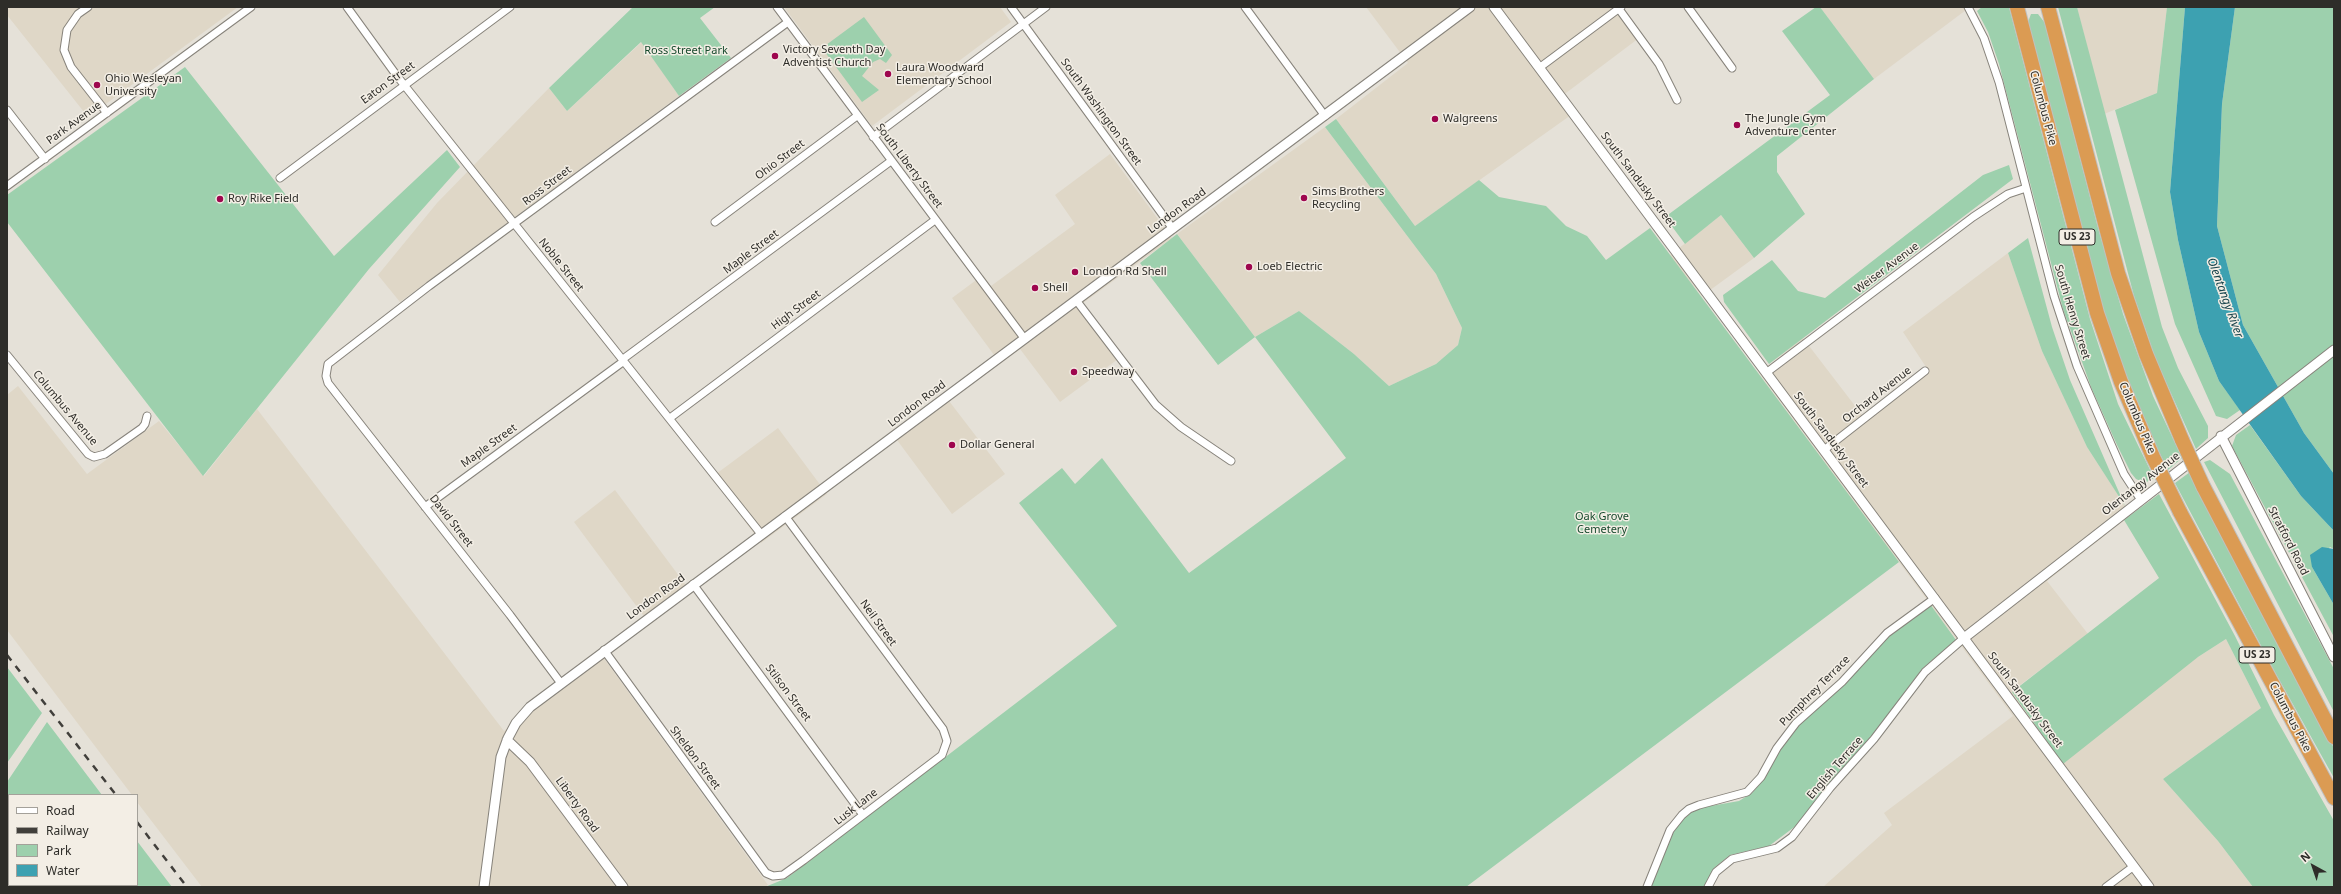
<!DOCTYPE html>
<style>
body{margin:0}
#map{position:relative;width:2341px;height:894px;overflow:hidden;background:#e5e1d8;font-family:"Noto Sans",sans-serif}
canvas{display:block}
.frame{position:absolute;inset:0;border:8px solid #2e2d29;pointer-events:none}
.legend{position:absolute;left:8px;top:794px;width:130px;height:92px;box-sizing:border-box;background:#f3eee5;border:1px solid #a4a19a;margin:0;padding:5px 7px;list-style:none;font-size:12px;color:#2e2d29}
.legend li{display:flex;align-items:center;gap:8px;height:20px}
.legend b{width:20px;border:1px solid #a4a19a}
.north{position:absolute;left:2293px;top:846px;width:40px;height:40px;-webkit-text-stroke:3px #f3eee5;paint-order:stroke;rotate:320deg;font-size:11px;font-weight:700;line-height:16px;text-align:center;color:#2e2d29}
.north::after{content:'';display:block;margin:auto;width:14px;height:18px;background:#2e2d29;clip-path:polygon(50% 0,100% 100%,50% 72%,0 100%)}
</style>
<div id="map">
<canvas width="2341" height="894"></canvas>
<div class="frame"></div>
<ul class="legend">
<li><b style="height:5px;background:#fff"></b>Road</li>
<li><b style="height:5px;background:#413f3b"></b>Railway</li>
<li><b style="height:11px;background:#9dd0ad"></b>Park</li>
<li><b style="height:11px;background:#3da1b1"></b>Water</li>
</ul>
<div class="north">N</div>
</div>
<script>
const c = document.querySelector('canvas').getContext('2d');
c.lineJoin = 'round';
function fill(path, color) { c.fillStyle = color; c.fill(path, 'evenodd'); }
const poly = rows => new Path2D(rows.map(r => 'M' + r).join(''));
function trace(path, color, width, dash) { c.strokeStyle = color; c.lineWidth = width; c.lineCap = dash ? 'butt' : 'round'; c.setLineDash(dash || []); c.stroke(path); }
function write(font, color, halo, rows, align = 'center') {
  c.font = font + ' "Noto Sans",sans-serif'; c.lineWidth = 3; c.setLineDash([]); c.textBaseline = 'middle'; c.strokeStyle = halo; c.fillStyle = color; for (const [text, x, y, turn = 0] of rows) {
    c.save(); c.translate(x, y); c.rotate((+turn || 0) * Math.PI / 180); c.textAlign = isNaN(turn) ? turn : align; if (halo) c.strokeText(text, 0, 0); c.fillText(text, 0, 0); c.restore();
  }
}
fill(poly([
 [7,7,238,7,88,117,7,15],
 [784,7,1000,7,1011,22,872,126],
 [1366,7,1623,7,1643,35,1558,99,1571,115,1415,226,1336,119,1408,63],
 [1820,7,1970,7,1874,79],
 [2077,7,2167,7,2157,93,2104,114],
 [642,42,679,96,400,302,378,275,437,203,549,88,567,111],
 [1325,127,1436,274,1462,328,1458,345,1436,364,1389,386,1354,354,1299,311,1255,337,1177,234],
 [1110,154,1172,238,1079,306,1118,359,1060,402,1020,349,1000,363,952,298,983,275,991,286,1075,224,1055,195],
 [1721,215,1754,258,1702,296,1669,256],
 [2008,253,2042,351,2087,447,2131,515,2047,581,2088,634,2012,691,2198,657,2226,639,2261,708,2163,779,2218,841,2253,887,1823,887,1892,825,1884,813,2013,716,1759,373,1803,338,1862,415,1926,367,1903,332],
 [18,386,87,474,159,421,204,476,257,409,504,731,603,657,768,885,765,887,202,887,137,802,137,795,132,795,7,630,7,395],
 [949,401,1005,474,952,514,897,440],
 [778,428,827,494,761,543,712,477],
 [615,490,691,592,649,623,574,522]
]), '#dfd7c7');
fill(poly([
 [633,7,715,7,700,18,731,58,679,96,641,42,567,111,549,88],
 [1816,7,1820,7,1874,79,1777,156,1777,172,1805,214,1754,258,1721,215,1685,244,1665,217,1830,95,1782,31],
 [1982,7,2009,7,2090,319,2118,404,2154,478,2145,483,2136,479,2131,473,2117,445,2091,387,2063,309,1999,64,1988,32,1977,11],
 [2058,7,2077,7,2162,327,2178,368,2208,426,2208,438,2196,449,2156,360,2134,296],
 [2167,7,2185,7,2170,192,2178,240,2199,332,2219,381,2240,410,2227,419,2216,416,2175,324,2115,110,2157,93],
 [2235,7,2334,7,2334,474,2304,433,2243,325,2217,226,2222,104],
 [2031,14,2038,14,2045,23,2098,228,2123,314,2153,396,2182,458,2168,470,2150,434,2108,329,2028,22],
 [864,17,892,55,886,63,880,59,873,62,862,76,879,90,862,102,822,48],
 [185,67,334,256,447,150,460,167,369,269,203,476,7,222,7,195],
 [1336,119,1415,226,1479,180,1499,197,1546,206,1566,226,1587,236,1606,260,1650,228,1899,562,1466,887,765,887,787,878,1117,626,1019,503,1062,468,1075,484,1102,458,1189,573,1346,458,1255,337,1218,365,1140,263,1177,234,1255,337,1299,311,1354,354,1389,386,1436,364,1458,345,1462,328,1436,274,1325,127],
 [2009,165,2013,179,1769,364,1724,302,1723,295,1772,260,1798,291,1825,298,1983,175],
 [2028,238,2052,327,2070,380,2125,506,2087,447,2042,351,2008,253],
 [2250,425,2301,496,2334,531,2334,549,2330,547,2312,567,2334,605,2334,637,2232,446,2236,435],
 [2210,460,2230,474,2334,669,2334,712,2204,462],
 [2190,472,2334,748,2334,778,2276,674,2175,483],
 [2159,494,2235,636,2274,715,2334,821,2334,887,2253,887,2218,841,2163,779,2261,708,2226,639,2198,657,2063,764,2012,692,2159,578,2124,520],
 [1930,604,1956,640,1923,668,1874,733,1819,796,1797,825,1769,846,1730,855,1714,868,1705,887,1650,887,1673,833,1682,818,1699,808,1739,801,1752,793,1763,780,1784,741,1798,724,1877,646,1914,614],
 [7,667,42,713,7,763],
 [47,722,102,795,9,795,9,885,137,885,137,841,172,887,7,887,7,782]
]), '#9dd0ad');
fill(poly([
 [2185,7,2235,7,2222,104,2217,226,2243,325,2304,433,2334,474,2334,531,2301,496,2219,381,2199,332,2178,240,2170,192],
 [2322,547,2334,549,2334,605,2312,567,2310,555]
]), '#3da1b1');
const minor = poly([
 [88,7,78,14,67,30,64,50,71,67,107,113],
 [347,7,397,76,761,534],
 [777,7,1024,338],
 [1011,7,1173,229],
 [1245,7,1325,116],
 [1688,7,1732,68],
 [1968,7,1984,38,1999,82,2054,296,2077,366,2124,474,2141,500],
 [1619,9,1659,64,1677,100],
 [1539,68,1621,7],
 [7,110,45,159],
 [873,137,1046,7],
 [280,178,510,7],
 [7,186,251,7],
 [715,222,857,116],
 [1076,300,1156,405,1181,427,1231,461],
 [7,355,88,454,94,457,105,454,142,428,145,424,147,416],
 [623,359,891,161],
 [1766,373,1973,217,2008,194,2026,188],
 [670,418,935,220],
 [1824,450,1925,371],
 [425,507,624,361],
 [693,584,863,815],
 [604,650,766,873,773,876,783,875,804,860,942,755,947,741,943,729,785,516],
 [560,682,510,615,328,383,326,376,328,364,429,286,788,22],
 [1647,887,1670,830,1682,815,1689,809,1699,805,1747,792,1761,777,1777,748,1796,723,1842,682,1887,633,1935,598],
 [1708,887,1716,872,1732,859,1777,848,1792,837,1830,788,1874,739,1925,672,1964,638],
 [2106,887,2134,866]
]);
const tertiary = poly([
 [1494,7,2149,887],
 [2221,436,2334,657],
 [1964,638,2334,350],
 [507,740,530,762,623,887],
 [484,887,501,757,508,738,516,723,530,707,1470,7]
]);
const motorway = poly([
 [2017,7,2097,313,2121,382,2153,457],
 [2048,7,2118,273,2146,354,2182,440],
 [2203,486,2334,737],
 [2180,512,2334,798]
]);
trace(minor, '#87837b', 9);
trace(tertiary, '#87837b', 11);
trace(motorway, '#c0c0bf', 16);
trace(minor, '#fff', 7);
trace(tertiary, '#fff', 9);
trace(motorway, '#db9b53', 14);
trace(poly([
 [7,655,116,795],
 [137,822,187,887]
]), '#413f3b', 2.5, [7, 7]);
const motorwayBridge = poly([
 [2182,440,2203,486],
 [2153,457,2180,512]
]);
trace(motorwayBridge, '#c0c0bf', 16, []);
trace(motorwayBridge, '#db9b53', 14);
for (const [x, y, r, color] of [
 [775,56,4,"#9e064e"],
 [888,74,4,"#9e064e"],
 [97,85,4,"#9e064e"],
 [1435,119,4,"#9e064e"],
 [1737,125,4,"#9e064e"],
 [1304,198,4,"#9e064e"],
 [220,199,4,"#9e064e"],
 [1249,267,4,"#9e064e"],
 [1075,272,4,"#9e064e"],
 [1035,288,4,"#9e064e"],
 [1074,372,4,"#9e064e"],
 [952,445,4,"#9e064e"]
]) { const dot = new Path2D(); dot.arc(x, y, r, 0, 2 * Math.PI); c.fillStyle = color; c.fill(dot); trace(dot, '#f3eee5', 1.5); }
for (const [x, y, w] of [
 [2077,237,36],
 [2257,655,36]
]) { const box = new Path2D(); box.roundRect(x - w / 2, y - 8, w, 16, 3); c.fillStyle = '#f3eee5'; c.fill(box); trace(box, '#2e2d29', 1); }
write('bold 10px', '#2e2d29', null, [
 ["US 23",2077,237],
 ["US 23",2257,655]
]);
write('11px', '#2e2d29', '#f3eee5', [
 ["Victory Seventh Day",783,50],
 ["Adventist Church",783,63],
 ["Laura Woodward",896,68],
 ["Elementary School",896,81],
 ["Ohio Wesleyan",105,79],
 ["University",105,92],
 ["Walgreens",1443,119],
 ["The Jungle Gym",1745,119],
 ["Adventure Center",1745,132],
 ["Sims Brothers",1312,192],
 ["Recycling",1312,205],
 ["Roy Rike Field",228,199],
 ["Loeb Electric",1257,267],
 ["London Rd Shell",1083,272],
 ["Shell",1043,288],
 ["Speedway",1082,372],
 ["Dollar General",960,445]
], 'left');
write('11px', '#16492c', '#f3eee5', [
 ["Ross Street Park",686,51],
 ["Oak Grove",1602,517],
 ["Cemetery",1602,530]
]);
write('11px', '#2e2d29', '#f3eee5', [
 ["Eaton Street",388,83,-36],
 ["Columbus Pike",2043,108,75],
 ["South Washington Street",1101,112,54],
 ["Park Avenue",74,123,-36],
 ["Ohio Street",780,160,-37],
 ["South Liberty Street",909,166,53],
 ["South Sandusky Street",1638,180,53],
 ["Ross Street",547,186,-37],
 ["London Road",1177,211,-36],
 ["Maple Street",751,252,-37],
 ["Noble Street",561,265,51],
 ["Weiser Avenue",1887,268,-37],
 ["High Street",796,310,-37],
 ["South Henry Street",2072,312,73],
 ["Orchard Avenue",1877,395,-38],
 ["London Road",917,404,-37],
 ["Columbus Avenue",65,408,50],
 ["Columbus Pike",2137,418,67],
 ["South Sandusky Street",1831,440,53],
 ["Maple Street",489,446,-36],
 ["Olentangy Avenue",2141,484,-38],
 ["David Street",451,521,52],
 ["Stratford Road",2288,541,63],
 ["London Road",656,597,-36],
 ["Neil Street",878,623,54],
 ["Pumphrey Terrace",1815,691,-45],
 ["Stilson Street",788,693,53],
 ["South Sandusky Street",2025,700,53],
 ["Columbus Pike",2290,717,62],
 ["Sheldon Street",695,758,53],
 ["English Terrace",1835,768,-49],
 ["Liberty Road",577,805,54],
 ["Lusk Lane",856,807,-38]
]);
write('italic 12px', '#18444c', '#f3eee5', [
 ["Olentangy River",2225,298,70]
]);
</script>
